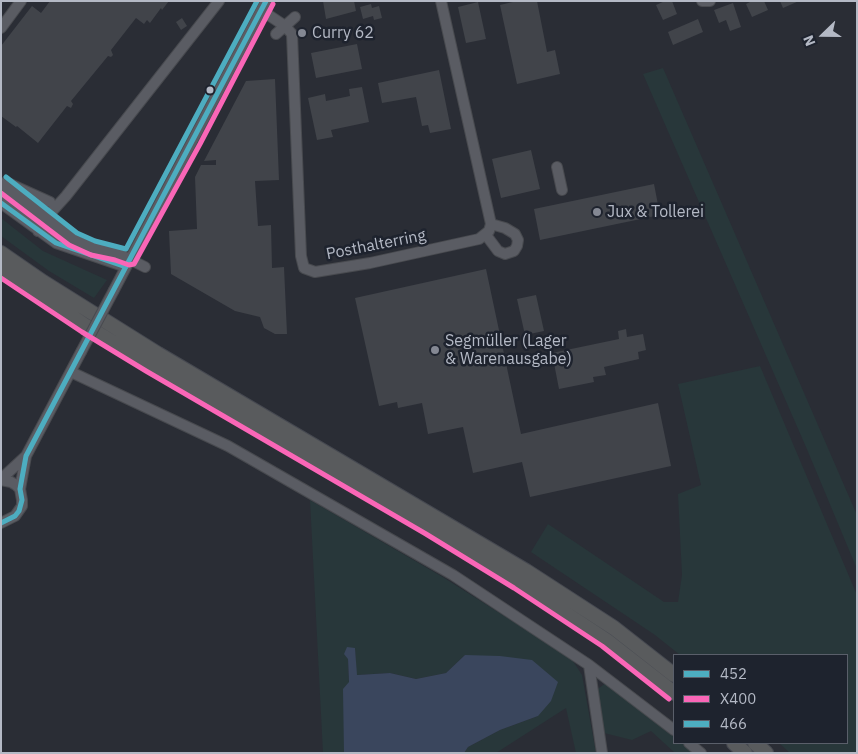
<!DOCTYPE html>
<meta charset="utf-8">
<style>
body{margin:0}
#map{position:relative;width:858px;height:754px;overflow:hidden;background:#2a2d35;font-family:"IBM Plex Sans",sans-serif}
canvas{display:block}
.frame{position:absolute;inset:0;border:2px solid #b4b9c5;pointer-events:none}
.legend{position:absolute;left:673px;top:654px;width:175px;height:90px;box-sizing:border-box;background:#1e232e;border:1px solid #5a5f6a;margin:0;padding:6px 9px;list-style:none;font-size:15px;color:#b4b9c5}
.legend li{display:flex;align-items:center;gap:10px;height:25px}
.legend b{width:25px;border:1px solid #5a5f6a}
.north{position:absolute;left:798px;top:10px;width:50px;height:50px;-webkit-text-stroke:4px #1e232e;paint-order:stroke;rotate:248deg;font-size:14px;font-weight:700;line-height:20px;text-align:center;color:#b4b9c5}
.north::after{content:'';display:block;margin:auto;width:18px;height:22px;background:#b4b9c5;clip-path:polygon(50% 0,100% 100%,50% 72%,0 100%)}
</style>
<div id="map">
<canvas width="858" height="754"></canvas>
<div class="frame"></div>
<ul class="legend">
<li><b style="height:6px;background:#4dadc0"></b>452</li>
<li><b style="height:6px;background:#fa66b7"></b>X400</li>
<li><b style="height:6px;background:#4dadc0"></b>466</li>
</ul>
<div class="north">N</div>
</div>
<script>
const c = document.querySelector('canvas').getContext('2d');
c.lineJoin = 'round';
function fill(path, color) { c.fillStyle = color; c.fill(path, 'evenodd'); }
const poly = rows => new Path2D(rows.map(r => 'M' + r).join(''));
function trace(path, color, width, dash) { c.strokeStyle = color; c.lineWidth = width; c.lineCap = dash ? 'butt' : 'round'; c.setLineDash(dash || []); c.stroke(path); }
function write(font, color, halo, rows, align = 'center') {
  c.font = font + ' "IBM Plex Sans",sans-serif'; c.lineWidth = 5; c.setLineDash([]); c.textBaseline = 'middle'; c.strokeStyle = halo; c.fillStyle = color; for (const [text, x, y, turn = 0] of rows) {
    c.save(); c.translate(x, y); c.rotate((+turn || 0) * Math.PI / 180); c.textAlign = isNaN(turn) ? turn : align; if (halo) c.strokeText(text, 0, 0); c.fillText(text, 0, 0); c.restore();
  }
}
fill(poly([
 [663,68,857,515,857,569,806,447,643,74],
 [1,218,43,251,107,280,94,298,49,271,1,236],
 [760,366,857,595,857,753,790,753,779,743,847,743,847,655,680,655,655,635,531,552,548,524,664,602,678,602,682,575,678,494,701,485,678,384],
 [310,500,441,576,571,658,582,675,596,753,576,753,566,708,496,753,464,753,468,747,500,730,538,716,465,655,446,673,416,679,390,673,356,675,355,648,348,658,349,682,344,753,323,753],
 [606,683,674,736,674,743,683,743,696,753,675,753,651,731,632,740,604,733,596,690]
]), '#28373a');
fill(poly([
 [347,647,355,648,357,675,390,673,416,679,446,673,465,655,500,656,532,660,558,682,551,701,538,716,500,730,468,747,464,753,344,753,343,689,349,682,348,659,344,654]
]), '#3a465d');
fill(poly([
 [50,1,169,1,162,10,161,8,150,23,147,20,144,24,136,18,111,50,113,55,111,57,108,56,71,101,73,104,71,108,67,106,38,143,17,126,16,127,1,116,1,46,32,6,41,13],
 [323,1,354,1,356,11,326,19],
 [517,1,537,1,547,52,555,50,560,74,517,84,500,5],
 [665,1,672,1,677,14,663,20,656,5],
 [752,1,764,1,768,10,752,17,746,4],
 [780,1,799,1,783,8],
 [478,2,486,39,466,43,458,7],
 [733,3,741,27,730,31,726,20,719,23,714,10],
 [371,4,372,8,379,6,382,18,374,20,373,16,363,19,360,7],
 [182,18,187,26,181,30,176,22],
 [698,19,703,32,673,45,668,32],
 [357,44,362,69,316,78,311,53],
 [439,70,451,129,430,133,428,125,422,126,416,97,382,103,378,83],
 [275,79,279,180,255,181,258,226,271,225,272,268,284,267,287,334,275,334,264,328,260,317,235,311,171,274,169,231,197,229,195,177,201,165,216,165,216,160,204,161,246,81],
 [362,87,369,122,331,130,333,137,317,140,308,98,325,94,326,101,350,96,349,89],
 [531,150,540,189,501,198,492,159],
 [654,184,660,215,540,240,534,209],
 [486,269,521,434,658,403,671,466,530,497,522,462,473,473,463,427,428,434,422,403,398,408,397,402,379,406,355,298],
 [536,295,544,331,525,335,517,299],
 [626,329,627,337,643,334,646,350,638,352,639,359,604,367,606,375,593,377,594,382,559,389,552,353,619,339,618,331]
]), '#41444a');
const minor = poly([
 [702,1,710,1],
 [261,10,285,26,292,34,301,256,304,268,315,272,370,263,479,239,489,231,491,224,441,1],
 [1,28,21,1],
 [276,34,295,17],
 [557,167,562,190],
 [1,183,73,239,93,248,117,253,145,267],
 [10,184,50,202],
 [1,194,31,216],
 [1,203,56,243,126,267],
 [38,231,36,223,39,220,47,217,66,196,219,1],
 [486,235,498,251,505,254,514,251,517,246,518,240,515,234,505,228,491,224],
 [114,290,266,1],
 [71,372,228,446,453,575,589,665,674,730],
 [1,479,26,456],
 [1,480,11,482,16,485,20,489,22,500,22,506,15,516,1,523],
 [20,489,26,456,81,352],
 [589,665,602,753],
 [689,743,701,753]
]);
const highway = poly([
 [1,253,43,282,158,354,526,571,614,628,674,675],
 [1,269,86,326,150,365,430,528,518,582,606,640,674,693],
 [734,743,745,753],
 [755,743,766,753]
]);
trace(minor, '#484a4f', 12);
trace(highway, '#464951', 16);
trace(minor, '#5a5c63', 10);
trace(highway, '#595b5d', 14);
const minorBridge = poly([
 [81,352,114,290]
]);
trace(minorBridge, '#484a4f', 12, []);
trace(minorBridge, '#5a5c63', 10);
trace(poly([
 [1,203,56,243,126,267],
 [1,523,15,516,19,511,22,500,20,489,26,456,266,1]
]), '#4dadc0', 5);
trace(poly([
 [1,193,69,245,91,255,115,260,129,265,134,264,200,144,273,4],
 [1,278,82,332,146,371,426,534,514,588,602,646,669,699]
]), '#fa66b7', 5);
trace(poly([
 [6,177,77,233,95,241,126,249,257,1]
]), '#4dadc0', 5);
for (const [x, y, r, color] of [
 [302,33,5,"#848893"],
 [210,90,4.5,"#b4b9c5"],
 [597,212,5,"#848893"],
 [435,350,5,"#848893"]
]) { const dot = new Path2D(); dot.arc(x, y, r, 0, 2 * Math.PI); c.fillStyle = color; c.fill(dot); trace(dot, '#1e232e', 2); }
write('16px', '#b4b9c5', '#1e232e', [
 ["Curry 62",312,33],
 ["Jux & Tollerei",607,212],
 ["Segmüller (Lager",445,341],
 ["& Warenausgabe)",445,359]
], 'left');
write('16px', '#b4b9c5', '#1e232e', [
 ["Posthalterring",376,245,-11]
]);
</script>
